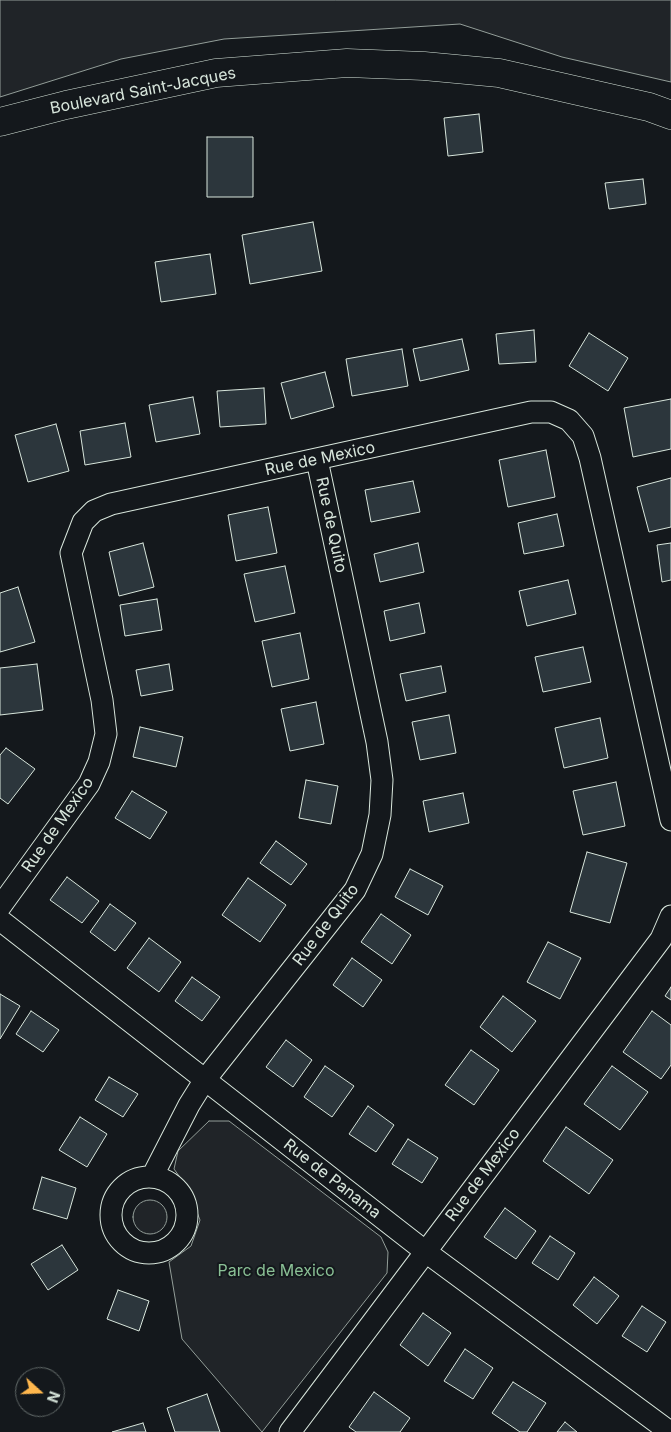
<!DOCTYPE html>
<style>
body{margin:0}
#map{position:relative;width:671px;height:1432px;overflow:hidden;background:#14181c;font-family:Inter,sans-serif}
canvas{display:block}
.north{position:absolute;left:15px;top:1367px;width:50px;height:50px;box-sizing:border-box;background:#14181c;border:1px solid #626a69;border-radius:50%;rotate:110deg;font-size:14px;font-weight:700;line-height:20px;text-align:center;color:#d8e6dc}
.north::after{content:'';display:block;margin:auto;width:18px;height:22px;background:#ffb74d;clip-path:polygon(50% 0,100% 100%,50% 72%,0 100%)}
</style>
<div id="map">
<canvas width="671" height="1432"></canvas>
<div class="north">N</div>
</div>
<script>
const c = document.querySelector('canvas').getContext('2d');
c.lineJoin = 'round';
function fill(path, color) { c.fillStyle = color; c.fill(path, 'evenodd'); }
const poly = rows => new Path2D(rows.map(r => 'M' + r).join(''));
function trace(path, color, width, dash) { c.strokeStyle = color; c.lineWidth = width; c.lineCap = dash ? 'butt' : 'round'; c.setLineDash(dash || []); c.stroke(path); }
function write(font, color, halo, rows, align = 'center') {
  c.font = font + ' Inter,sans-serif'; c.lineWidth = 4; c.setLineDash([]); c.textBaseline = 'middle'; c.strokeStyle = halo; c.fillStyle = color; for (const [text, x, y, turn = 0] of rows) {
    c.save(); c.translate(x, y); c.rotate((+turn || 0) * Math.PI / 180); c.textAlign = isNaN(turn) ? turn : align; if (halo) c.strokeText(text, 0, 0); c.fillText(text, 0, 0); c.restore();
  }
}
const green = poly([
 [0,0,671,0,671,82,562,57,460,24,224,39,121,59,0,97,0,0],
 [209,1121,229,1121,381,1237,388,1252,387,1273,262,1432,182,1339,169,1262,191,1246,200,1220,187,1187,174,1169,178,1151,209,1121],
 '133 1217a17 17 0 1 1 34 0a17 17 0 1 1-34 0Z'
]);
fill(green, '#202428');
trace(green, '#939e99', 1);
const building = poly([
 [479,114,483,152,448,156,444,118,479,114],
 [207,137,253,137,253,197,207,197,207,137],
 [643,179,646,204,609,209,605,183,643,179],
 [313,222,322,271,250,284,242,235,313,222],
 [210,254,216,294,161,302,155,262,210,254],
 [534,330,536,362,499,364,496,334,534,330],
 [589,333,628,358,608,391,569,366,589,333],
 [462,339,469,370,420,381,413,349,462,339],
 [402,349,408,386,352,396,346,359,402,349],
 [325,372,334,407,291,419,281,383,325,372],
 [264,388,266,424,220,427,217,391,264,388],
 [193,397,200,434,156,442,149,405,193,397],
 [671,399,671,449,633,457,624,408,671,399],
 [125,423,131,457,85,465,80,431,125,423],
 [56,424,69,471,28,482,15,435,56,424],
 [546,450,555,497,508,507,499,460,546,450],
 [671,478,671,527,649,532,637,487,671,478],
 [413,481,420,512,371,522,365,490,413,481],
 [268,507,277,553,236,561,228,515,268,507],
 [557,514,564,546,524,554,518,523,557,514],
 [143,543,154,587,119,596,109,552,143,543],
 [418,543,424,572,380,582,374,554,418,543],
 [671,543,671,580,662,582,657,545,671,543],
 [285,566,295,613,255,622,244,574,285,566],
 [568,580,576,614,527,626,519,591,568,580],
 [18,587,35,642,0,652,0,593,18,587],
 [157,599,162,630,125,636,120,605,157,599],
 [419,603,425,633,390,641,384,611,419,603],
 [300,633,309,679,272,687,262,641,300,633],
 [583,647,591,682,543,692,535,657,583,647],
 [37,664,43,710,0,715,0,668,37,664],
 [169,664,173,690,141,696,136,670,169,664],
 [441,666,446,692,406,701,400,674,441,666],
 [316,702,324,744,290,751,281,709,316,702],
 [449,715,456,753,420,760,412,722,449,715],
 [600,718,608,758,564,768,555,728,600,718],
 [140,727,183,737,176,767,133,757,140,727],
 [6,748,35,769,8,804,0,798,0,755,6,748],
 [306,780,338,786,331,824,299,818,306,780],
 [616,782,625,826,583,835,573,791,616,782],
 [132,791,167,812,150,839,115,818,132,791],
 [463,793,469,823,429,832,423,801,463,793],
 [276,841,307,864,291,885,260,863,276,841],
 [587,852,627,863,610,923,570,912,587,852],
 [410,869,443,886,428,915,395,897,410,869],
 [67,877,99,901,82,923,50,900,67,877],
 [248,878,286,905,260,942,222,915,248,878],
 [110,904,136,923,115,951,90,932,110,904],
 [381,914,411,935,392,964,361,942,381,914],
 [149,938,181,962,159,992,127,968,149,938],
 [548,942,581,958,560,999,527,982,548,942],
 [352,958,382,980,363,1007,333,985,352,958],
 [192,977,220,997,202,1021,175,1001,192,977],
 [671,987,671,1000,665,996,671,987],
 [0,994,20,1006,0,1039,0,994],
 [503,996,536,1021,512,1052,480,1027,503,996],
 [31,1011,59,1030,43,1052,16,1034,31,1011],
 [652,1011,671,1025,671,1065,661,1079,623,1052,652,1011],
 [286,1040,312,1060,293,1087,266,1067,286,1040],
 [471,1050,499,1070,474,1105,445,1085,471,1050],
 [325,1066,354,1086,332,1117,304,1097,325,1066],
 [612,1066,648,1092,620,1130,584,1104,612,1066],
 [109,1077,138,1094,123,1117,95,1100,109,1077],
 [368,1106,394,1125,376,1152,349,1134,368,1106],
 [80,1117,107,1134,87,1167,59,1150,80,1117],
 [566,1127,613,1160,589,1194,543,1161,566,1127],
 [408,1139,438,1158,422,1183,392,1164,408,1139],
 [42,1177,76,1188,67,1219,33,1209,42,1177],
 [505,1208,536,1231,516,1259,484,1237,505,1208],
 [550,1236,575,1253,558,1280,532,1263,550,1236],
 [62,1245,78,1270,48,1290,31,1264,62,1245],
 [594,1277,619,1296,597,1324,573,1305,594,1277],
 [118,1290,149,1301,139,1331,107,1319,118,1290],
 [642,1306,666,1322,647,1352,622,1336,642,1306],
 [423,1313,451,1333,428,1366,400,1345,423,1313],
 [465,1349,493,1368,473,1399,444,1381,465,1349],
 [513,1382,546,1403,527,1432,520,1432,492,1413,513,1382],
 [374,1392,410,1418,400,1432,356,1432,349,1427,374,1392],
 [207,1394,220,1432,175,1432,167,1408,207,1394],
 [565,1422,577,1432,557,1432,565,1422],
 [143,1423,146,1432,112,1432,143,1423]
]);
fill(building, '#2c363c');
trace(building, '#d8e6dc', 1);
const street = poly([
 [0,907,89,784,99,762,106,734,102,700,71,553,83,522,94,511,111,504,531,412,551,412,569,420,583,436,590,458,671,820],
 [0,920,426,1252,670,1432],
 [152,1177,189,1105,204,1081,355,890,372,854,380,815,382,780,377,742,317,460],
 '111 1215a38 38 0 1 1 76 0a38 38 0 1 1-76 0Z',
 [290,1432,661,939,671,916]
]);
const secondary = poly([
 [0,122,66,105,216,73,347,63,424,66,499,73,649,107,671,115]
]);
trace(street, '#d8e6dc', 23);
trace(secondary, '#d8e6dc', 29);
trace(street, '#14181c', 21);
trace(secondary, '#14181c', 28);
write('16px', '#d8e6dc', '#14181c', [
 ["Boulevard Saint-Jacques",143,91,-11],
 ["Rue de Mexico",320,459,-12],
 ["Rue de Quito",331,525,78],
 ["Rue de Mexico",58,825,-55],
 ["Rue de Quito",326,925,-53],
 ["Rue de Mexico",483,1175,-53],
 ["Rue de Panama",332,1179,38]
]);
write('16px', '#8ac095', '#14181c', [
 ["Parc de Mexico",276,1271]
]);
</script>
